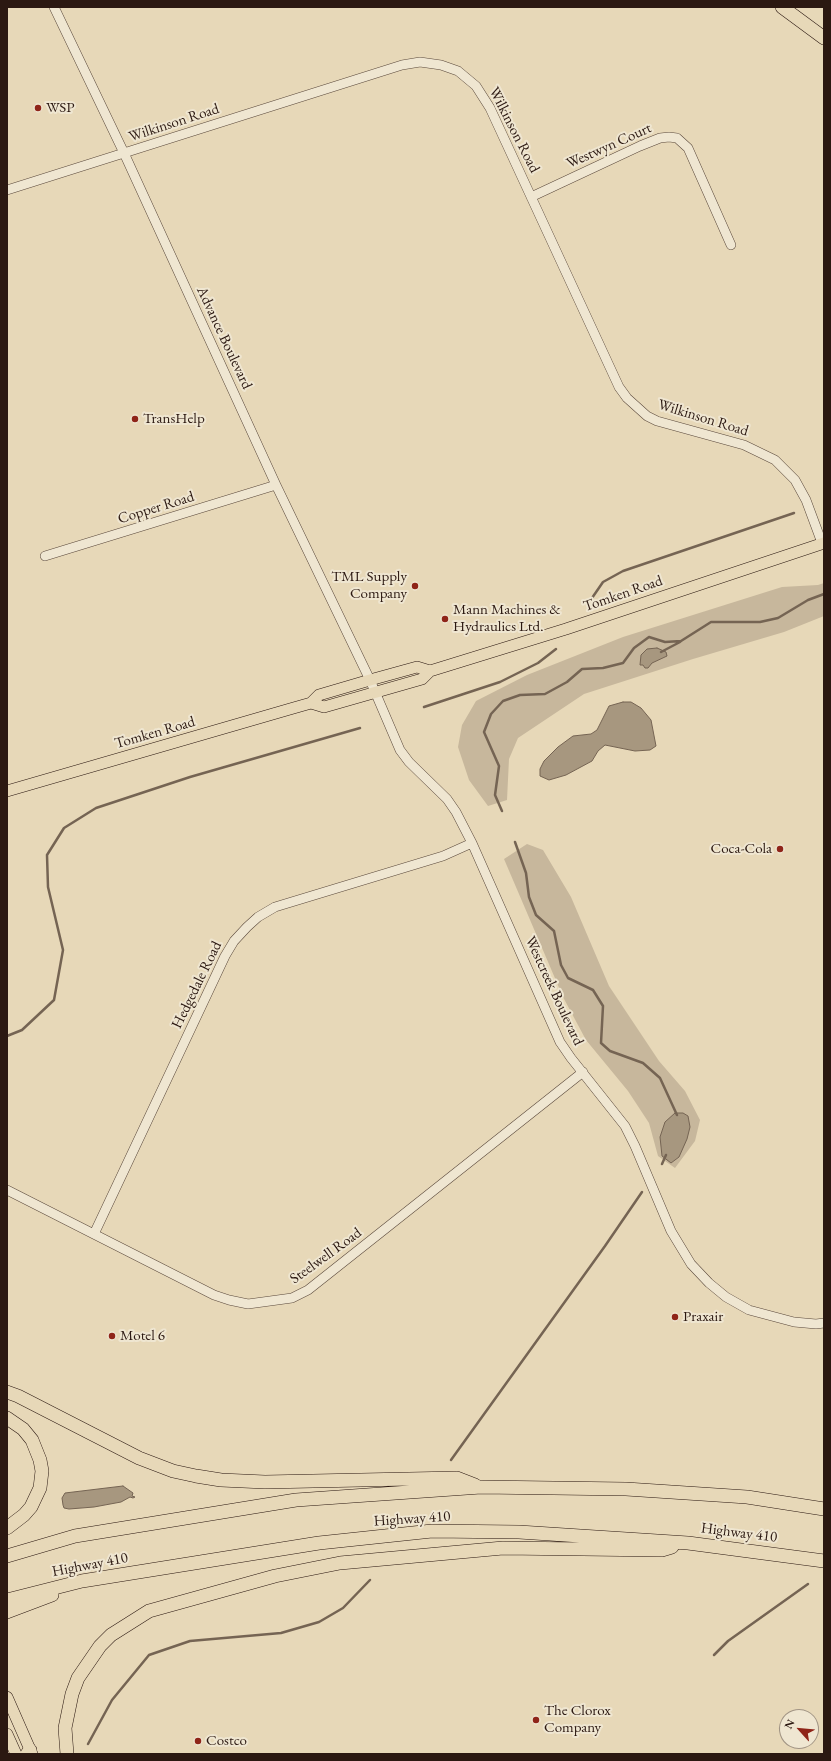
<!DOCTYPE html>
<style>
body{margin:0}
#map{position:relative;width:831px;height:1761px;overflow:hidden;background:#e7d8b8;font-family:"EB Garamond",serif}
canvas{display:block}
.frame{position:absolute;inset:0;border:8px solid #2b1811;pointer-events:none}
.north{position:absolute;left:779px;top:1709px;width:40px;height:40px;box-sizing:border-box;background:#efe6d1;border:1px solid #a19484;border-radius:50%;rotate:297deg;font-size:11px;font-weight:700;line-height:16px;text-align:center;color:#2b1811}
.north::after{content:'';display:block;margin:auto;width:14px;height:18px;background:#8f2418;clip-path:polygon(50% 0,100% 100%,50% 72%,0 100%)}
</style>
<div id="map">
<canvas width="831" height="1761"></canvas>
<div class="frame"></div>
<div class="north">N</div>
</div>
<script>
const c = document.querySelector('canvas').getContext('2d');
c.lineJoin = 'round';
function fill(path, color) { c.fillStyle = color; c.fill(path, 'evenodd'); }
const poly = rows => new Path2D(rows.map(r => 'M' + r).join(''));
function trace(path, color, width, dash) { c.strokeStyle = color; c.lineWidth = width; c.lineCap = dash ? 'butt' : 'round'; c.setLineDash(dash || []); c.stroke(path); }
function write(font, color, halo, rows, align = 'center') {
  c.font = font + ' "EB Garamond",serif'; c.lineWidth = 4; c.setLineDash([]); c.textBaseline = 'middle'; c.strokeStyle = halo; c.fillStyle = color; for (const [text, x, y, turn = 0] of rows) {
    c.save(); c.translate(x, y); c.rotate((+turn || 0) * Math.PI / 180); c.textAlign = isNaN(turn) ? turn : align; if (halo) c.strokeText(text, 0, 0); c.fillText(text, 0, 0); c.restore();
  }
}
fill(poly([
 [824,583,824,616,784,632,693,659,584,694,518,738,509,759,507,800,488,806,469,780,458,747,462,725,476,701,527,675,623,637,782,587,818,585],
 [527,844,543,850,571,897,609,986,659,1061,685,1091,700,1120,695,1141,675,1168,658,1156,649,1123,628,1091,586,1040,563,997,504,859]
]), '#c7b79c');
const water = poly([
 [657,648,666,652,667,656,652,663,648,668,645,668,643,665,640,665,641,655,647,649,657,648],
 [623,702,631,702,641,708,651,720,656,746,650,750,635,751,605,745,598,751,592,761,566,775,549,780,540,776,540,769,544,761,558,747,573,736,591,734,597,730,609,706,623,702],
 [675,1113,683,1113,688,1116,690,1127,687,1139,679,1157,671,1163,662,1156,660,1137,665,1122,675,1113],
 [123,1486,133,1493,132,1496,135,1497,133,1498,130,1497,121,1502,94,1507,69,1509,64,1508,63,1505,62,1498,65,1493,123,1486]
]);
fill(water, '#a7977f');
trace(water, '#756453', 1);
trace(poly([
 [592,598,603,582,623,571,794,513],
 [661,652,680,642],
 [424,707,500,682,538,663,556,649],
 [502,811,495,795,499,766,484,732,491,714,503,701,520,695,545,694,567,682,582,669,603,668,623,663,634,648,649,637,665,642,681,641,711,622,760,622,778,618,808,600,824,594],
 [515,842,526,873,529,897,536,915,554,931,561,965,568,978,593,990,603,1006,601,1043,610,1051,643,1063,660,1078,677,1115],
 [7,1036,22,1030,54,1000,63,950,48,887,47,855,64,828,96,808,190,777,360,728],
 [662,1164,666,1155],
 [451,1460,605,1246,642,1192],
 [714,1655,728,1641,808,1584],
 [88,1744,112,1700,149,1655,190,1641,281,1633,319,1622,343,1608,370,1580]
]), '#756453', 2.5);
const minor = poly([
 [54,7,124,153,276,485,370,680,400,750,409,762,447,799,456,812,472,843,560,1042,571,1058,625,1126,635,1146,671,1231,691,1264,709,1283,726,1297,749,1310,794,1322,816,1324,824,1323],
 [7,190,402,65,420,62,441,65,458,71,476,86,490,108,619,387,627,398,647,416,657,421,744,445,775,460,795,480,806,500,822,543],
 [531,197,640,146,660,138,669,137,677,138,688,148,731,245],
 [45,556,276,485],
 [7,1190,214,1295,229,1300,248,1304,292,1298,308,1290,583,1072],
 [94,1234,225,956,234,941,247,927,258,917,275,907,443,856,472,843]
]);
const major = poly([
 [311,703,324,707,422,679,430,671,566,629,824,543],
 [7,791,290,709,311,703,319,695,370,680,417,667,430,671],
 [7,1697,32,1754],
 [7,1734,16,1754]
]);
const highway = poly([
 [782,7,824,38],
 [7,1392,18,1396,139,1458,173,1471,196,1476,221,1480,265,1482,457,1478,475,1485],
 [7,1418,23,1429,32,1440,40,1460,42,1471,40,1488,31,1507,24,1515,7,1528],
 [7,1556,75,1536,296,1500,481,1487,626,1489,747,1497,824,1509],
 [7,1600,82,1581,319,1543,432,1531,519,1532,688,1543,824,1561],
 [7,1612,52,1595],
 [27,1754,30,1750],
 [67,1754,65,1728,72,1694,78,1678,100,1646,111,1635,149,1611,275,1576,340,1563,503,1548,662,1550,672,1547]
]);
trace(minor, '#5a483b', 10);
trace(major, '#2b1811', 12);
trace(highway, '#2b1811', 14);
trace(minor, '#efe6d1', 9);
trace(major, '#e7d8b8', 11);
trace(highway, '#e7d8b8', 13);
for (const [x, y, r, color] of [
 [38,108,4,"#8f2418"],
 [135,419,4,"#8f2418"],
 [415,586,4,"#8f2418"],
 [445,619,4,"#8f2418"],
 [780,849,4,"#8f2418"],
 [675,1317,4,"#8f2418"],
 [112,1336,4,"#8f2418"],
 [536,1720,4,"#8f2418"],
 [198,1741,4,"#8f2418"]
]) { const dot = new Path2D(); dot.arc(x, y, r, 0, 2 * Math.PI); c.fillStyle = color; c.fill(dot); trace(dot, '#efe6d1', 1.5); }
write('15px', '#2b1811', '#efe6d1', [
 ["WSP",46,108],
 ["TransHelp",143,419],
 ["TML Supply",407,577,"right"],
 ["Company",407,594,"right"],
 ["Mann Machines &",453,610],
 ["Hydraulics Ltd.",453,627],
 ["Coca-Cola",772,849,"right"],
 ["Praxair",683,1317],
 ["Motel 6",120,1336],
 ["The Clorox",544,1711],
 ["Company",544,1728],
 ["Costco",206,1741]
], 'left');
write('15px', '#2b1811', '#efe6d1', [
 ["Wilkinson Road",174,123,-18],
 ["Wilkinson Road",514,130,63],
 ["Westwyn Court",609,146,-24],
 ["Advance Boulevard",224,338,65],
 ["Wilkinson Road",703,418,17],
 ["Copper Road",156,508,-17],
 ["Tomken Road",623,594,-19],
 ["Tomken Road",155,733,-16],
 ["Hedgedale Road",197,985,-64],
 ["Westcreek Boulevard",554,991,65],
 ["Steelwell Road",326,1256,-36],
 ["Highway 410",412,1519,-4],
 ["Highway 410",739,1533,7],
 ["Highway 410",90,1565,-11]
]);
</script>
